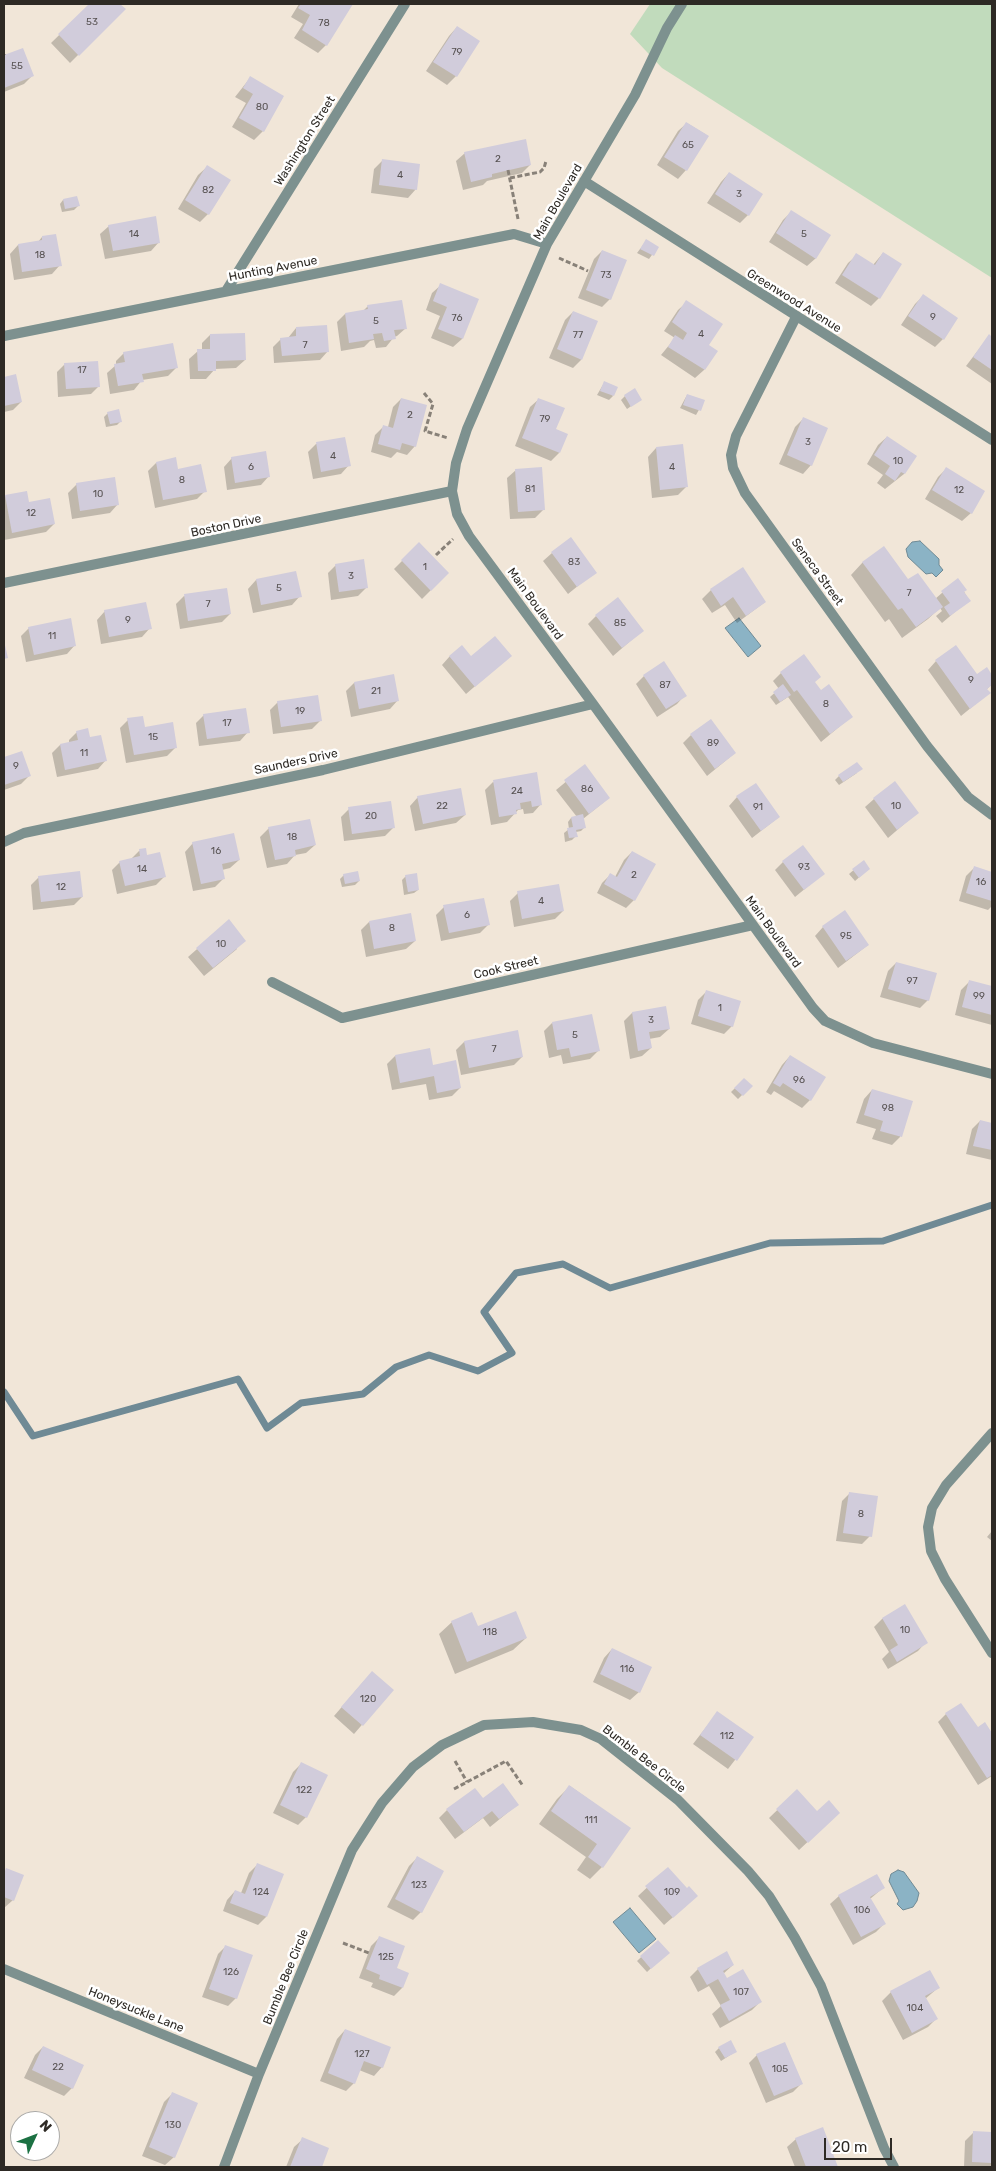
<!DOCTYPE html>
<style>
body{margin:0}
#map{position:relative;width:996px;height:2171px;overflow:hidden;background:#f1e6d8;font-family:Rubik,sans-serif}
canvas{display:block}
.frame{position:absolute;inset:0;border:5px solid #2e2a25;pointer-events:none}
.north{position:absolute;left:10px;top:2111px;width:50px;height:50px;box-sizing:border-box;background:#fff;border:1px solid #abaaa8;border-radius:50%;rotate:47deg;font-size:14px;font-weight:700;line-height:20px;text-align:center;color:#2e2a25}
.north::after{content:'';display:block;margin:auto;width:18px;height:22px;background:#1c7143;clip-path:polygon(50% 0,100% 100%,50% 72%,0 100%)}
.scale{position:absolute;left:824px;top:2138px;width:68px;height:22px;box-sizing:border-box;border:2px solid #2e2a25;border-top:0;padding-left:6px;font-size:15px;line-height:18px;white-space:nowrap;color:#2e2a25;-webkit-text-stroke:4px #fff;paint-order:stroke}
</style>
<div id="map">
<canvas width="996" height="2171"></canvas>
<div class="frame"></div>
<div class="north">N</div>
<div class="scale">20 m</div>
</div>
<script>
const c = document.querySelector('canvas').getContext('2d');
c.lineJoin = 'round';
function fill(path, color) { c.fillStyle = color; c.fill(path, 'evenodd'); }
const poly = rows => new Path2D(rows.map(r => 'M' + r).join(''));
function trace(path, color, width, dash) { c.strokeStyle = color; c.lineWidth = width; c.lineCap = dash ? 'butt' : 'round'; c.setLineDash(dash || []); c.stroke(path); }
function write(font, color, halo, rows, align = 'center') {
  c.font = font + ' Rubik,sans-serif'; c.lineWidth = 5; c.setLineDash([]); c.textBaseline = 'middle'; c.strokeStyle = halo; c.fillStyle = color; for (const [text, x, y, turn = 0] of rows) {
    c.save(); c.translate(x, y); c.rotate((+turn || 0) * Math.PI / 180); c.textAlign = isNaN(turn) ? turn : align; if (halo) c.strokeText(text, 0, 0); c.fillText(text, 0, 0); c.restore();
  }
}
fill(poly([
 [650,4,992,4,992,278,662,68,630,34]
]), '#c1dbbc');
const water = poly([
 [920,541,939,559,939,565,943,570,936,577,932,573,926,574,908,557,906,549,912,542,920,541],
 [739,618,761,646,748,657,725,628,739,618],
 [898,1870,904,1872,919,1893,917,1901,913,1907,903,1910,897,1904,899,1901,889,1881,891,1874,898,1870],
 [630,1908,656,1939,639,1953,613,1922,630,1908]
]);
fill(water, '#8bb3c5');
trace(water, '#6f8a95', 1);
fill(poly([
 [91,4,119,4,124,9,70,63,51,43],
 [299,4,351,4,326,45,318,53,294,38,303,24,291,17],
 [457,27,478,41,456,76,447,85,426,71,449,36],
 [22,50,32,76,24,84,4,92,4,57],
 [250,78,283,97,263,131,254,140,232,127,246,103,235,97],
 [687,123,708,136,686,170,678,179,657,165,678,131],
 [465,153,530,165,522,173,487,181,483,185,463,190,456,161],
 [383,160,416,189,408,198,371,193,374,169],
 [207,167,208,214,200,222,178,209,198,175],
 [729,173,748,215,740,223,707,203,721,182],
 [63,200,78,206,74,210,62,212,60,204],
 [791,212,816,258,807,266,769,242,783,220],
 [109,226,159,242,151,251,105,259,100,234],
 [42,237,60,265,52,274,14,280,10,254,18,245,38,242],
 [646,241,657,248,649,259,637,253],
 [602,251,610,299,602,307,578,298,594,259],
 [883,253,879,298,871,306,835,283,848,263,857,255,873,265],
 [441,285,477,299,462,339,453,347,431,338,440,316,426,310,432,293],
 [923,296,943,339,935,347,901,325,915,304],
 [687,302,707,345,716,351,704,370,695,378,661,355,675,338,664,331,678,310],
 [368,306,406,328,397,336,394,337,386,347,376,348,374,340,370,341,364,347,341,351,337,322,345,314,362,312],
 [573,312,581,360,573,368,549,358,565,320],
 [296,328,328,351,320,360,274,363,273,347,281,339,288,338],
 [210,335,245,360,236,368,215,369,206,379,190,379,189,359,198,351,202,350,202,343],
 [989,336,992,338,992,384,966,366],
 [124,353,176,368,168,376,142,380,134,390,110,394,107,373,116,365,116,361],
 [65,364,99,386,91,394,58,397,57,372],
 [15,376,21,402,13,410,4,412,4,378],
 [604,383,613,396,609,400,597,395],
 [687,395,704,401,696,415,680,408],
 [625,396,640,400,627,409,621,400],
 [401,399,415,446,407,455,397,452,391,458,371,452,375,435,384,426,388,427,393,407],
 [539,399,555,429,559,453,551,461,515,446,530,407],
 [108,413,121,421,117,425,106,427,104,417],
 [803,419,811,465,803,474,779,464,795,427],
 [887,437,916,456,904,474,885,489,877,483,883,475,867,464,878,445],
 [344,438,349,465,341,474,313,479,308,452,316,444],
 [682,445,686,487,678,495,652,498,648,457,656,448],
 [232,458,269,476,261,485,227,490,224,467],
 [156,463,177,470,205,491,197,499,155,508,148,471],
 [946,469,971,513,962,521,925,499,938,477],
 [516,470,544,509,535,518,510,519,507,478],
 [77,484,118,504,110,513,72,519,68,493],
 [5,496,28,503,54,524,46,532,4,540],
 [419,544,448,573,422,599,394,569],
 [552,553,595,572,568,594,543,561],
 [863,562,908,581,935,599,957,580,969,600,942,623,936,616,942,611,940,608,928,619,902,638,889,619,885,622,851,575],
 [336,565,366,588,358,596,331,600,328,573],
 [742,569,765,602,737,623,725,605,712,613,702,599,711,590],
 [256,580,300,596,292,605,253,613,248,589],
 [184,596,230,614,222,622,180,629,176,604],
 [105,611,150,628,142,637,101,644,97,620],
 [596,616,642,631,613,656,588,624],
 [29,628,75,645,67,654,26,662,21,636],
 [450,656,470,658,510,656,466,694,442,665],
 [936,661,977,676,986,669,992,677,992,684,986,690,989,693,961,716,928,670],
 [781,673,814,683,820,692,851,717,821,742,788,697,776,705,770,697,779,689,773,681],
 [393,675,398,700,390,709,351,717,346,691,354,683],
 [644,676,685,695,677,704,657,717,636,684],
 [278,702,320,721,312,729,273,734,270,710],
 [204,715,248,732,240,741,199,746,196,723],
 [128,720,144,728,176,747,167,756,126,763,120,728],
 [77,732,89,738,106,760,98,769,57,777,52,753,60,745,69,743,69,740],
 [691,735,735,753,707,776,683,743],
 [21,752,29,776,21,784,4,790,4,758],
 [585,766,609,798,583,819,585,827,581,831,576,832,576,836,572,840,565,842,564,833,569,829,568,822,571,818,577,817,556,790],
 [857,773,839,785,835,780,839,776],
 [493,782,541,804,533,813,524,814,523,809,518,810,507,822,491,825,485,790],
 [418,797,465,815,456,823,415,831,410,806],
 [737,797,779,817,752,838,729,806],
 [874,799,917,813,888,838,865,807],
 [349,809,393,828,385,836,344,841,341,817],
 [269,828,315,845,306,853,295,855,287,864,267,868,260,837],
 [193,843,239,860,230,868,222,870,224,878,215,887,193,891,185,852],
 [145,849,146,856,164,877,156,885,117,894,112,870,120,862,130,860,139,851],
 [632,852,634,900,626,908,597,893,602,883,610,875,615,877,624,860],
 [783,862,823,874,795,897,775,870],
 [863,862,865,872,855,881,849,874],
 [974,868,992,873,992,906,988,910,959,901,966,876],
 [344,875,359,881,355,885,342,887,340,879],
 [406,876,418,890,414,893,404,895,402,880],
 [39,877,82,897,74,905,33,910,31,885],
 [518,893,563,911,555,919,514,927,510,901],
 [444,907,488,925,480,933,441,941,436,915],
 [229,921,237,949,204,976,188,957],
 [369,922,415,941,406,949,366,957,361,930],
 [823,927,868,945,838,968,815,936],
 [896,963,928,1000,920,1008,880,997,888,971],
 [970,981,992,987,992,1025,955,1015,961,990],
 [706,992,732,1026,724,1034,691,1024,698,1000],
 [665,1007,669,1029,660,1037,649,1039,651,1048,642,1056,630,1059,624,1021,632,1013],
 [552,1023,598,1051,590,1059,563,1064,561,1055,549,1058,544,1031],
 [464,1042,522,1057,514,1065,461,1075,456,1050],
 [395,1056,432,1066,460,1088,452,1096,429,1100,426,1084,392,1090,387,1064],
 [790,1056,810,1100,802,1108,774,1091,771,1095,766,1092,782,1065],
 [744,1079,751,1086,738,1099,731,1092],
 [872,1090,911,1102,900,1137,892,1145,872,1139,876,1129,856,1123,864,1099],
 [980,1121,992,1124,992,1160,966,1154,972,1129],
 [850,1493,870,1536,862,1544,836,1541,842,1501],
 [992,1531,992,1541,987,1537],
 [904,1606,926,1642,918,1651,888,1669,882,1659,889,1652,874,1627,882,1619],
 [452,1622,478,1628,526,1638,513,1650,455,1674,439,1634],
 [612,1649,639,1692,630,1700,593,1682,604,1658],
 [364,1681,392,1690,354,1734,334,1716],
 [717,1713,752,1738,728,1769,693,1744],
 [946,1714,977,1729,985,1724,992,1736,992,1776,978,1785,938,1722],
 [301,1764,306,1817,298,1825,273,1813,293,1772],
 [570,1786,629,1828,602,1867,590,1879,577,1870,586,1857,539,1824,557,1799],
 [797,1791,817,1813,830,1821,799,1850,769,1818],
 [483,1800,517,1805,490,1827,483,1818,455,1839,439,1818,447,1810],
 [417,1858,421,1912,413,1920,387,1907,409,1866],
 [257,1865,266,1917,258,1925,223,1911,227,1900,235,1891,241,1893,249,1873],
 [668,1868,688,1904,664,1925,638,1896],
 [4,1872,13,1900,4,1908],
 [876,1875,883,1888,870,1899,884,1924,876,1932,853,1945,830,1904,839,1896],
 [379,1938,396,1969,408,1974,402,1988,394,1996,371,1987,373,1983,359,1978,371,1946],
 [658,1941,668,1952,647,1972,637,1961],
 [226,1946,236,1998,228,2006,202,1997,218,1954],
 [733,1965,723,1974,726,1980,760,2002,752,2010,720,2028,712,2014,721,2006,709,1986,698,1992,690,1977,698,1969],
 [930,1972,938,1988,925,1999,936,2019,928,2027,903,2040,882,2001,891,1992],
 [345,2030,382,2067,374,2076,359,2070,354,2083,346,2091,320,2081,337,2039],
 [43,2047,72,2088,64,2096,24,2078,35,2055],
 [719,2048,735,2052,721,2061,715,2052],
 [757,2055,801,2084,793,2092,766,2103,749,2063],
 [172,2094,174,2157,165,2165,142,2156,164,2102],
 [822,2129,836,2167,795,2167,787,2147,796,2139],
 [973,2133,992,2133,992,2167,964,2167,965,2141],
 [303,2139,328,2149,320,2167,286,2167,294,2147]
]), '#0003');
trace(poly([
 [4,1392,33,1436,238,1379,267,1428,301,1403,363,1394,396,1367,429,1355,478,1371,512,1353,484,1312,516,1273,563,1264,610,1288,770,1243,883,1241,992,1205]
]), '#6f8a95', 7);
fill(poly([
 [89,4,120,4,126,9,79,56,58,34],
 [301,4,353,4,327,46,302,30,310,15,298,8],
 [457,26,480,41,457,77,433,62],
 [23,48,34,76,4,88,4,55],
 [250,76,284,96,264,132,239,118,253,94,243,88],
 [686,122,709,136,687,171,664,157],
 [526,139,531,165,492,174,492,177,471,182,464,152],
 [382,159,420,164,417,190,379,185],
 [207,165,231,180,209,215,185,200],
 [729,172,763,194,749,216,715,194],
 [77,196,80,206,65,209,63,199],
 [791,210,831,235,816,259,776,233],
 [156,216,160,243,113,251,108,225],
 [56,234,62,266,22,272,18,244,42,240,42,236],
 [646,239,659,247,654,256,640,249],
 [602,250,627,260,611,300,586,290],
 [883,252,902,264,880,299,842,275,856,253,875,265],
 [440,283,479,299,463,339,438,329,447,307,433,301],
 [923,294,958,318,944,340,908,316],
 [402,300,407,329,394,330,396,339,384,341,382,333,373,334,374,339,349,343,345,313,368,309,367,305],
 [686,300,723,324,709,345,718,351,705,370,668,347,675,335,683,340,687,333,672,322],
 [573,311,598,321,582,360,557,349],
 [327,325,329,352,282,356,280,338,296,336,296,327],
 [245,333,246,360,216,361,216,371,198,371,197,349,210,349,210,334],
 [989,334,992,337,992,370,973,357],
 [173,343,178,368,142,374,144,382,118,386,114,364,125,362,123,352],
 [98,361,100,387,66,389,64,363],
 [16,374,22,402,4,406,4,377],
 [604,381,618,387,614,396,600,391],
 [635,388,642,400,631,407,624,395],
 [687,394,705,400,701,411,683,405],
 [401,398,427,405,416,447,402,443,400,450,378,444,383,425,393,428],
 [538,398,565,408,556,429,568,434,560,453,522,438],
 [119,409,122,422,110,424,107,412],
 [803,417,828,428,812,466,787,455],
 [887,436,917,456,905,474,901,472,895,481,885,474,890,466,874,455],
 [345,437,351,466,321,472,316,442],
 [683,444,688,487,660,490,656,447],
 [266,451,270,477,235,483,231,457],
 [176,457,178,469,201,464,207,492,163,500,156,462],
 [542,467,545,510,518,512,515,469],
 [946,467,985,491,972,514,932,490],
 [115,477,119,505,80,511,76,483],
 [27,491,29,502,50,498,55,524,12,533,5,495],
 [571,537,597,573,577,587,551,552],
 [419,542,449,573,431,591,401,560],
 [884,546,908,579,918,573,943,607,916,627,902,608,898,610,862,562],
 [364,559,368,588,339,592,335,564],
 [743,567,766,602,746,616,733,597,721,606,710,589],
 [296,571,302,597,261,605,256,579],
 [958,578,967,590,964,592,971,601,950,616,944,607,950,603,941,591],
 [227,588,231,614,188,621,184,594],
 [618,597,644,631,622,648,595,615],
 [146,602,152,629,109,637,104,610],
 [71,618,76,646,34,655,28,627],
 [495,636,512,656,475,687,449,656,462,645,471,656],
 [4,641,8,658,4,659],
 [956,645,977,674,987,667,992,675,992,685,987,689,991,693,970,709,935,660],
 [804,654,821,677,815,682,821,690,829,684,853,717,830,734,797,690,794,692,780,672],
 [664,661,687,696,666,709,643,675],
 [394,674,399,701,359,709,354,682],
 [783,684,791,695,780,702,773,692],
 [318,695,322,721,281,727,277,701],
 [246,708,250,733,207,739,203,714],
 [143,716,145,727,173,722,177,748,134,755,127,718],
 [711,719,736,753,715,769,690,734],
 [88,728,90,737,101,735,107,761,65,770,60,744,78,740,76,731],
 [22,751,31,776,4,785,4,757],
 [857,762,863,769,843,782,838,775],
 [585,764,610,798,589,814,564,780],
 [537,772,542,805,532,807,531,801,520,803,521,809,516,810,517,814,499,817,493,780],
 [895,781,919,813,897,830,873,798],
 [756,783,780,817,761,831,736,796],
 [461,788,466,815,423,824,417,796],
 [391,801,395,828,352,834,348,807],
 [583,814,586,828,576,830,578,837,569,838,567,828,573,827,571,817],
 [310,819,316,845,295,850,296,856,275,860,268,827],
 [234,833,240,860,222,864,225,879,201,884,192,842],
 [803,845,825,874,804,890,782,861],
 [146,848,147,855,160,852,166,877,125,886,119,861,140,856,139,849],
 [632,851,656,864,635,901,604,884,610,873,617,877],
 [864,860,870,869,859,878,852,869],
 [974,866,992,872,992,901,966,893],
 [80,871,83,897,41,902,38,876],
 [358,871,360,881,345,884,343,874],
 [417,873,419,890,408,892,405,875],
 [559,884,564,911,522,919,517,891],
 [484,898,490,925,449,933,443,905],
 [845,910,869,945,846,961,822,926],
 [411,913,416,941,374,949,369,921],
 [229,919,246,941,213,968,196,948],
 [896,962,937,973,929,1001,888,989],
 [969,980,992,986,992,1015,962,1007],
 [706,990,741,1001,733,1027,698,1016],
 [666,1006,670,1029,649,1032,652,1048,638,1051,632,1012],
 [592,1014,600,1051,571,1057,569,1048,557,1050,552,1022],
 [518,1030,523,1057,469,1068,464,1041],
 [430,1048,433,1065,456,1060,461,1088,437,1093,434,1076,400,1083,395,1055],
 [790,1055,826,1077,811,1101,783,1083,780,1087,773,1083],
 [744,1078,753,1086,743,1096,734,1088],
 [872,1089,913,1101,902,1137,880,1131,883,1121,864,1115],
 [980,1120,992,1123,992,1150,973,1146],
 [849,1492,878,1496,872,1537,843,1533],
 [905,1604,928,1643,897,1662,890,1650,898,1645,882,1618],
 [516,1611,527,1638,467,1662,451,1621,472,1612,478,1626],
 [612,1648,652,1667,640,1693,600,1674],
 [372,1671,394,1690,363,1726,341,1707],
 [961,1703,978,1727,985,1722,992,1733,992,1775,987,1778,945,1713],
 [717,1711,754,1737,737,1761,700,1735],
 [301,1762,328,1775,307,1818,280,1805],
 [503,1783,519,1805,499,1819,492,1811,464,1832,446,1809,475,1788,483,1798],
 [569,1785,631,1828,603,1868,588,1857,597,1844,551,1811],
 [797,1789,817,1811,829,1800,840,1813,808,1843,776,1809],
 [417,1856,444,1871,422,1913,395,1899],
 [257,1863,284,1874,267,1917,230,1903,235,1890,245,1894],
 [668,1867,687,1888,689,1886,698,1896,673,1918,645,1886],
 [6,1868,24,1875,14,1901,4,1897,4,1871,5,1871],
 [877,1874,885,1888,870,1897,886,1924,861,1937,838,1895],
 [379,1936,405,1946,397,1968,409,1973,403,1988,379,1979,380,1975,366,1969],
 [658,1940,670,1953,651,1969,640,1956],
 [225,1945,253,1955,237,1999,209,1989],
 [727,1951,734,1965,723,1971,727,1978,743,1969,762,2002,729,2021,720,2005,730,2000,718,1979,707,1985,697,1968],
 [930,1970,940,1988,925,1996,938,2019,912,2033,890,1991],
 [345,2029,391,2047,383,2068,364,2061,355,2084,328,2073],
 [731,2040,737,2052,725,2058,718,2047],
 [785,2042,803,2084,774,2096,756,2054],
 [43,2046,84,2065,73,2089,32,2070],
 [172,2092,198,2103,175,2158,149,2147],
 [823,2127,838,2167,806,2167,795,2138],
 [973,2131,992,2132,992,2163,972,2162],
 [302,2137,329,2148,322,2167,290,2167]
]), '#d1ccdb');
trace(poly([
 [4,54,4,55],
 [508,170,518,219],
 [510,178,540,172,544,168,546,161],
 [559,258,588,271],
 [424,393,433,404,425,431,448,438],
 [436,555,453,539],
 [455,1761,467,1782],
 [454,1789,506,1761,523,1786],
 [343,1943,369,1953]
]), '#888178', 3, [5, 2.5]);
trace(poly([
 [682,4,667,28,635,95,547,244,467,429,456,463,452,491,457,514,469,536,593,704,813,1008,825,1021,873,1043,992,1074],
 [584,181,992,440],
 [226,291,405,4],
 [796,317,736,436,731,455,733,468,745,493,927,746,968,797,992,815],
 [4,336,514,234,547,244],
 [4,583,452,491],
 [4,842,24,833,323,770,593,704],
 [272,982,342,1018,753,925],
 [992,1433,946,1485,932,1508,928,1527,931,1551,945,1579,992,1653],
 [4,1969,259,2074],
 [224,2167,259,2074,352,1850,382,1803,413,1767,442,1745,484,1725,533,1722,581,1730,601,1739,678,1800,748,1871,769,1896,795,1938,821,1986,884,2148,894,2167]
]), '#7d918f', 10);
write('10px', '#575252', null, [
 ["53",92,22],
 ["78",324,23],
 ["79",457,52],
 ["55",17,66],
 ["80",262,107],
 ["65",688,145],
 ["2",498,159],
 ["4",400,175],
 ["82",208,190],
 ["3",739,194],
 ["14",134,234],
 ["5",804,234],
 ["18",40,255],
 ["73",606,275],
 ["9",933,317],
 ["76",457,318],
 ["5",376,321],
 ["4",701,334],
 ["77",578,335],
 ["7",305,345],
 ["17",82,370],
 ["2",410,415],
 ["79",545,419],
 ["3",808,442],
 ["4",333,456],
 ["10",898,461],
 ["6",251,467],
 ["4",672,467],
 ["8",182,480],
 ["81",530,489],
 ["12",959,490],
 ["10",98,494],
 ["12",31,513],
 ["83",574,562],
 ["1",425,567],
 ["3",351,576],
 ["5",279,588],
 ["7",909,593],
 ["7",208,604],
 ["9",128,620],
 ["85",620,623],
 ["11",52,636],
 ["9",971,680],
 ["87",665,685],
 ["21",376,691],
 ["8",826,704],
 ["19",300,711],
 ["17",227,723],
 ["15",153,737],
 ["89",713,743],
 ["11",84,753],
 ["9",16,766],
 ["86",587,789],
 ["24",517,791],
 ["22",442,806],
 ["10",896,806],
 ["91",758,807],
 ["20",371,816],
 ["18",292,837],
 ["16",216,851],
 ["93",804,867],
 ["14",142,869],
 ["2",634,875],
 ["16",981,882],
 ["12",61,887],
 ["4",541,901],
 ["6",467,915],
 ["8",392,928],
 ["95",846,936],
 ["10",221,944],
 ["97",912,981],
 ["99",979,996],
 ["1",720,1008],
 ["3",651,1020],
 ["5",575,1035],
 ["7",494,1049],
 ["96",799,1080],
 ["98",888,1108],
 ["8",861,1514],
 ["10",905,1630],
 ["118",490,1632],
 ["116",627,1669],
 ["120",368,1699],
 ["112",727,1736],
 ["122",304,1790],
 ["111",591,1820],
 ["123",419,1885],
 ["124",261,1892],
 ["109",672,1892],
 ["106",862,1910],
 ["125",386,1957],
 ["126",231,1972],
 ["107",741,1992],
 ["104",915,2008],
 ["127",362,2054],
 ["22",58,2067],
 ["105",780,2069],
 ["130",173,2125]
]);
write('12px', '#2e2a25', '#fff', [
 ["Washington Street",305,141,-58],
 ["Main Boulevard",558,202,-60],
 ["Hunting Avenue",273,269,-11],
 ["Greenwood Avenue",794,301,32],
 ["Boston Drive",226,526,-12],
 ["Seneca Street",817,572,54],
 ["Main Boulevard",535,604,54],
 ["Saunders Drive",296,762,-12],
 ["Main Boulevard",773,932,54],
 ["Cook Street",506,968,-13],
 ["Bumble Bee Circle",644,1759,38],
 ["Bumble Bee Circle",286,1977,-68],
 ["Honeysuckle Lane",136,2010,22]
]);
</script>
